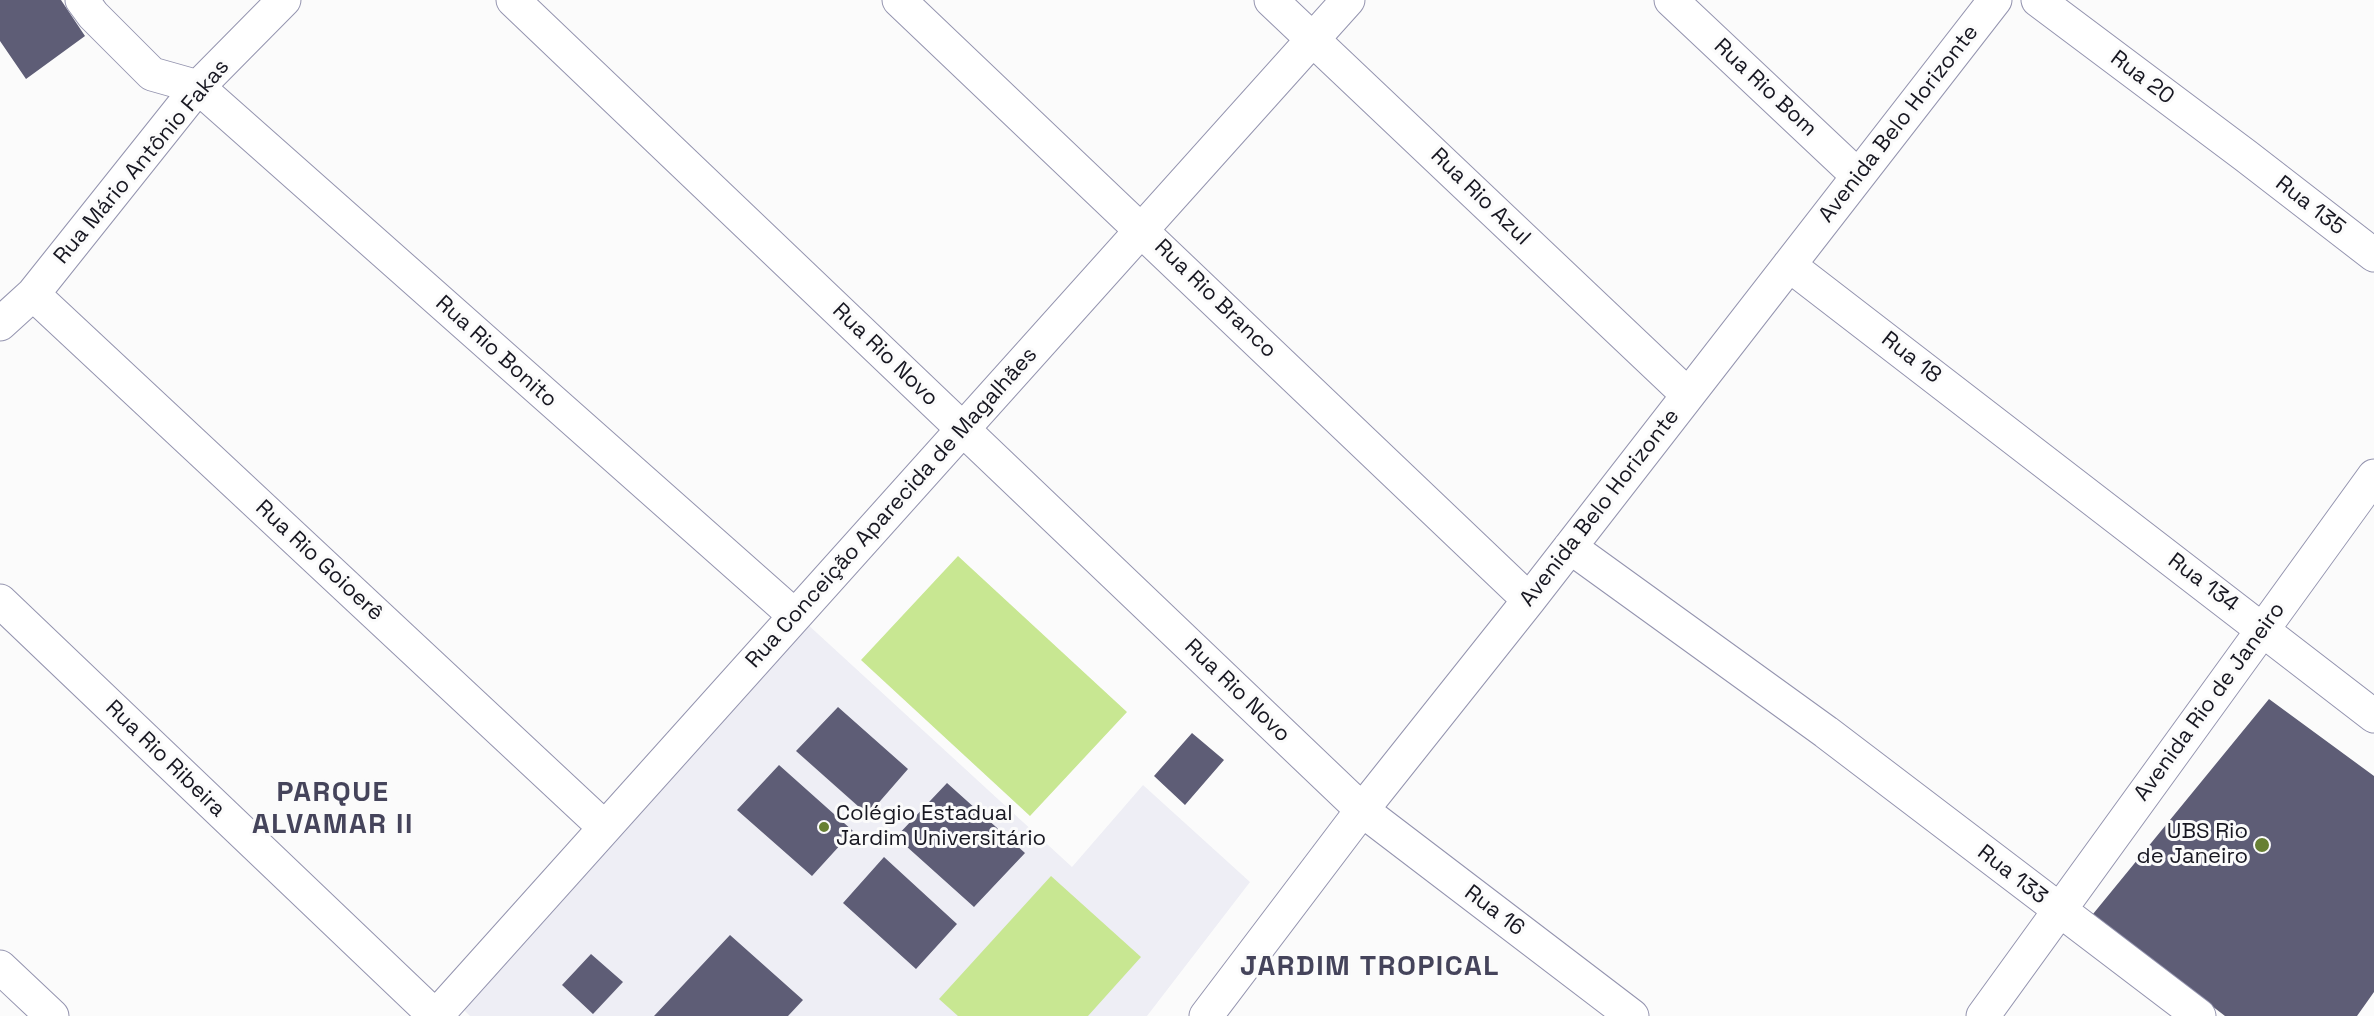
<!DOCTYPE html>
<meta charset="utf-8">
<style>
body{margin:0}
canvas{display:block;background:#fbfbfb}
</style>
<canvas width="2374" height="1016"></canvas>
<script>
const c = document.querySelector('canvas').getContext('2d');
c.lineJoin = 'round';
function fill(path, color) { c.fillStyle = color; c.fill(path, 'evenodd'); }
const poly = rows => new Path2D(rows.map(r => 'M' + r).join(''));
function trace(path, color, width, dash) { c.strokeStyle = color; c.lineWidth = width; c.lineCap = dash ? 'butt' : 'round'; c.setLineDash(dash || []); c.stroke(path); }
function write(font, color, halo, rows, align = 'center') {
  c.font = font + ' "Space Grotesk",sans-serif'; c.lineWidth = 6; c.setLineDash([]); c.textBaseline = 'middle'; c.strokeStyle = halo; c.fillStyle = color; for (const [text, x, y, turn = 0] of rows) {
    c.save(); c.translate(x, y); c.rotate((+turn || 0) * Math.PI / 180); c.textAlign = isNaN(turn) ? turn : align; if (halo) c.strokeText(text, 0, 0); c.fillText(text, 0, 0); c.restore();
  }
}
fill(poly([
 [805,622,1072,867,1143,785,1250,882,1147,1016,470,1016,459,1005]
]), '#eeeef5');
fill(poly([
 [958,556,1127,712,1030,816,861,660],
 [1051,876,1141,957,1088,1016,958,1016,939,999]
]), '#c8e792');
fill(poly([
 [0,0,61,0,85,36,26,79,0,41],
 [2269,699,2374,776,2374,992,2357,1016,2225,1016,2093,914],
 [838,707,908,769,868,815,796,751],
 [1192,733,1224,760,1185,805,1154,776],
 [779,765,853,831,812,876,737,810],
 [947,783,1025,853,974,907,896,837],
 [884,857,957,924,916,969,843,903],
 [730,935,803,1000,788,1016,654,1016],
 [591,954,623,982,593,1014,562,985]
]), '#5e5d76');
const minor = poly([
 [82,0,93,15,152,74,198,87,795,616],
 [513,0,1362,810,1632,1016],
 [899,0,1529,600],
 [1271,0,1688,395],
 [1671,0,1858,176],
 [2038,0,2246,156,2374,255],
 [1789,265,2374,716],
 [33,294,604,827],
 [0,324,33,294,198,87,284,0],
 [1570,547,1826,732,2199,1016],
 [0,601,435,1016],
 [0,967,52,1016],
 [436,1016,1348,0],
 [1206,1016,1362,810,1529,600,1995,0],
 [1983,1016,2374,476]
]);
trace(minor, '#9494af', 35);
trace(minor, '#fff', 33);
for (const [x, y, r, color] of [
 [824,827,6,"#678033"],
 [2262,845,8,"#678033"]
]) { const dot = new Path2D(); dot.arc(x, y, r, 0, 2 * Math.PI); c.fillStyle = color; c.fill(dot); trace(dot, '#fbfbfb', 2); }
write('22px', '#171721', '#fbfbfb', [
 ["Rua 20",2142,78,37],
 ["Rua Rio Bom",1765,88,43],
 ["Avenida Belo Horizonte",1899,124,-52],
 ["Rua Mário Antônio Fakas",142,162,-50],
 ["Rua Rio Azul",1480,197,44],
 ["Rua 135",2310,206,38],
 ["Rua Rio Branco",1215,299,44],
 ["Rua Rio Bonito",496,352,42],
 ["Rua Rio Novo",885,355,44],
 ["Rua 18",1911,358,38],
 ["Rua Conceição Aparecida de Magalhães",892,508,-48],
 ["Avenida Belo Horizonte",1600,508,-52],
 ["Rua Rio Goioerê",319,561,43],
 ["Rua 134",2203,583,37],
 ["Rua Rio Novo",1237,691,44],
 ["Avenida Rio de Janeiro",2210,702,-54],
 ["Rua Rio Ribeira",165,759,44],
 ["Rua 133",2012,875,38],
 ["Rua 16",1494,911,37]
]);
write('22px', '#171721', '#fbfbfb', [
 ["Colégio Estadual",836,814],
 ["Jardim Universitário",836,839],
 ["UBS Rio",2248,832,"right"],
 ["de Janeiro",2248,857,"right"]
], 'left');
c.letterSpacing = '1.5px';
write('bold 28px', '#45445b', '#fbfbfb', [
 ["PARQUE",333,793],
 ["ALVAMAR II",333,825],
 ["JARDIM TROPICAL",1370,967]
]);
c.letterSpacing = '0px';
</script>
